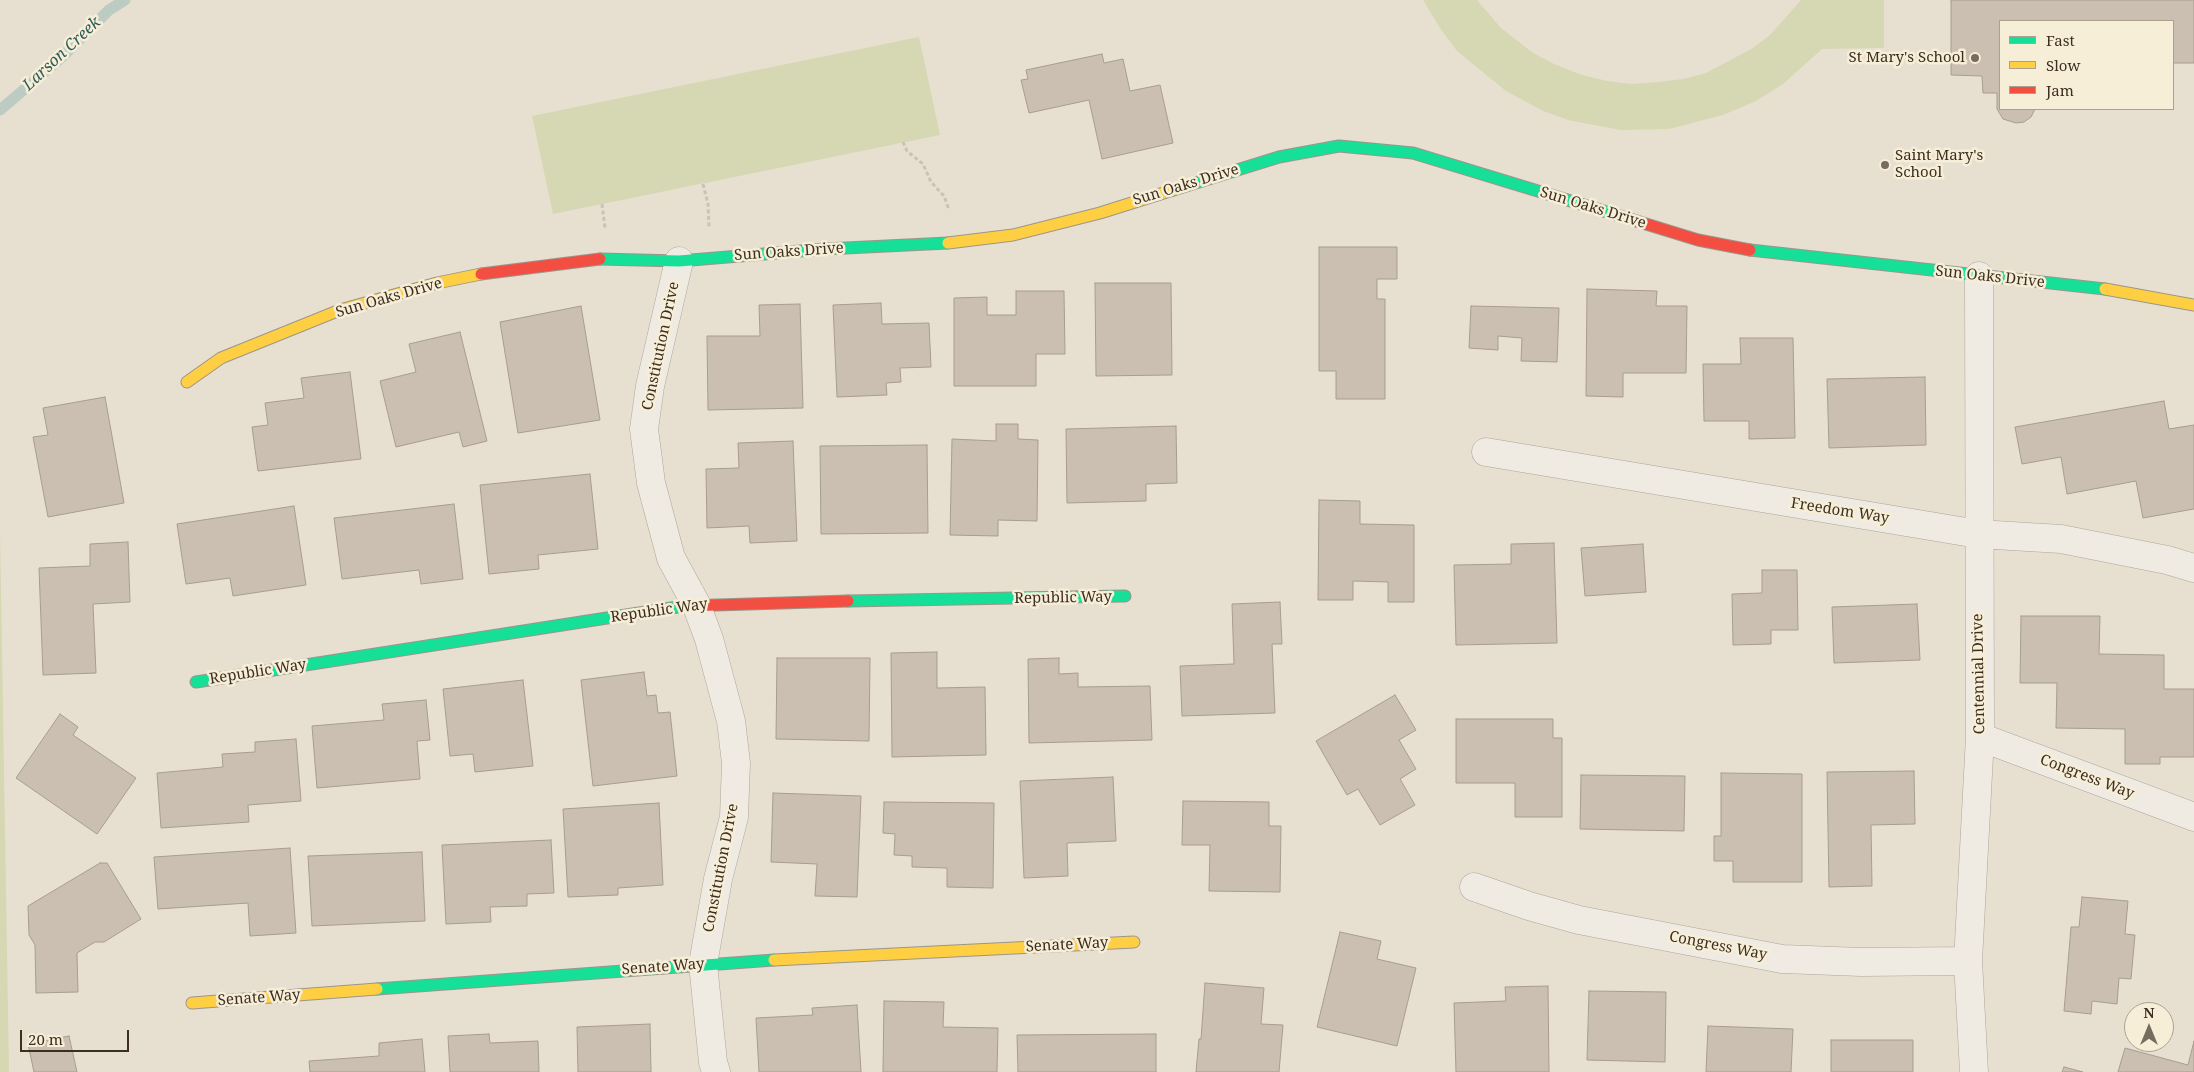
<!DOCTYPE html>
<style>
body{margin:0}
#map{position:relative;width:2194px;height:1072px;overflow:hidden;background:#e7e0d1;font-family:"Noto Serif",serif}
canvas{display:block}
.legend{position:absolute;left:1999px;top:20px;width:175px;height:90px;box-sizing:border-box;background:#f7eed8;border:1px solid #ada18e;margin:0;padding:6px 9px;list-style:none;font-size:15px;color:#3d2e20}
.legend li{display:flex;align-items:center;gap:10px;height:25px}
.legend b{width:25px;border:1px solid #ada18e}
.north{position:absolute;left:2124px;top:1002px;width:50px;height:50px;box-sizing:border-box;background:#f7eed8;border:1px solid #ada18e;border-radius:50%;rotate:0deg;font-size:14px;font-weight:700;line-height:20px;text-align:center;color:#3d2e20}
.north::after{content:'';display:block;margin:auto;width:18px;height:22px;background:#786c5e;clip-path:polygon(50% 0,100% 100%,50% 72%,0 100%)}
.scale{position:absolute;left:20px;top:1030px;width:109px;height:22px;box-sizing:border-box;border:2px solid #3d2e20;border-top:0;padding-left:6px;font-size:15px;line-height:18px;white-space:nowrap;color:#3d2e20;-webkit-text-stroke:4px #f7eed8;paint-order:stroke}
</style>
<div id="map">
<canvas width="2194" height="1072"></canvas>
<ul class="legend">
<li><b style="height:6px;background:#16e098"></b>Fast</li>
<li><b style="height:6px;background:#ffcf43"></b>Slow</li>
<li><b style="height:6px;background:#f24e42"></b>Jam</li>
</ul>
<div class="north">N</div>
<div class="scale">20 m</div>
</div>
<script>
const c = document.querySelector('canvas').getContext('2d');
c.lineJoin = 'round';
function fill(path, color) { c.fillStyle = color; c.fill(path, 'evenodd'); }
const poly = rows => new Path2D(rows.map(r => 'M' + r).join(''));
function trace(path, color, width, dash) { c.strokeStyle = color; c.lineWidth = width; c.lineCap = dash ? 'butt' : 'round'; c.setLineDash(dash || []); c.stroke(path); }
function write(font, color, halo, rows, align = 'center') {
  c.font = font + ' "Noto Serif",serif'; c.lineWidth = 5; c.setLineDash([]); c.textBaseline = 'middle'; c.strokeStyle = halo; c.fillStyle = color; for (const [text, x, y, turn = 0] of rows) {
    c.save(); c.translate(x, y); c.rotate((+turn || 0) * Math.PI / 180); c.textAlign = isNaN(turn) ? turn : align; if (halo) c.strokeText(text, 0, 0); c.fillText(text, 0, 0); c.restore();
  }
}
fill(poly([
 [1423,0,1477,0,1501,28,1533,53,1554,64,1582,75,1607,81,1632,84,1658,82,1683,79,1706,73,1753,48,1771,34,1801,0,1884,0,1884,48,1822,49,1783,84,1756,101,1723,115,1669,129,1620,130,1568,120,1543,111,1506,91,1457,51,1440,28],
 [919,37,940,135,553,214,532,116],
 [0,530,9,1072,0,1072]
]), '#d6d7b3');
trace(poly([
 [0,110,61,58,109,10,125,0]
]), '#bcccc2', 11);
const building = poly([
 [1951,0,2194,0,2194,63,2173,63,2173,21,2000,21,2000,109,2035,109,2031,117,2024,122,2016,123,2003,119,1997,109,1997,93,1983,93,1982,76,1951,75,1951,0],
 [1102,54,1104,63,1123,59,1130,91,1160,85,1173,143,1102,159,1089,100,1029,113,1021,80,1028,79,1026,70,1102,54],
 [1319,247,1397,247,1397,279,1377,279,1377,299,1385,299,1385,399,1336,399,1336,371,1319,371,1319,247],
 [1095,283,1171,283,1172,375,1096,376,1095,283],
 [1587,289,1657,291,1656,306,1687,306,1686,373,1623,373,1623,397,1586,396,1587,289],
 [1016,291,1064,291,1065,354,1036,354,1036,386,954,386,954,298,987,297,987,315,1016,315,1016,291],
 [881,303,882,324,929,323,931,367,900,368,901,382,886,383,887,395,837,397,833,305,881,303],
 [800,304,803,408,708,410,707,336,760,336,759,305,800,304],
 [581,306,600,420,518,433,500,322,581,306],
 [1471,306,1559,308,1557,362,1521,361,1522,338,1498,336,1498,350,1469,348,1471,306],
 [460,332,487,441,463,447,459,432,396,447,380,381,416,372,409,344,460,332],
 [1740,338,1793,338,1795,438,1749,439,1749,421,1704,421,1703,364,1741,364,1740,338],
 [350,372,361,459,258,471,252,427,268,425,265,403,304,398,301,378,350,372],
 [1925,377,1926,445,1829,448,1827,379,1925,377],
 [105,397,124,503,48,517,33,437,48,435,43,408,105,397],
 [2164,401,2169,429,2194,425,2194,509,2143,518,2136,481,2067,494,2061,457,2022,464,2015,427,2164,401],
 [996,424,1018,424,1018,439,1038,440,1037,521,998,520,998,536,950,535,952,439,996,441,996,424],
 [1176,426,1177,483,1146,484,1146,501,1067,503,1066,429,1176,426],
 [793,441,797,541,750,543,749,526,707,528,706,469,739,468,738,443,793,441],
 [927,445,928,533,821,534,820,446,927,445],
 [590,474,598,549,538,555,539,569,489,574,480,485,590,474],
 [1319,500,1360,501,1360,524,1414,525,1414,602,1388,602,1388,582,1353,581,1353,600,1318,600,1319,500],
 [454,504,463,579,421,584,419,570,342,579,334,518,454,504],
 [294,506,306,585,233,596,230,578,186,584,177,524,294,506],
 [128,542,130,602,93,604,96,673,43,675,39,568,90,566,90,544,128,542],
 [1554,543,1557,643,1456,645,1454,565,1511,564,1511,544,1554,543],
 [1643,544,1646,592,1585,596,1581,548,1643,544],
 [1762,570,1797,570,1798,630,1771,630,1771,644,1733,645,1732,594,1762,593,1762,570],
 [1280,602,1282,644,1272,644,1275,713,1182,716,1180,666,1234,664,1232,604,1280,602],
 [1917,604,1920,660,1834,663,1832,607,1917,604],
 [2021,616,2100,616,2099,654,2164,655,2164,689,2194,689,2194,757,2160,757,2160,764,2125,764,2125,729,2056,728,2057,683,2020,683,2021,616],
 [937,652,937,688,985,687,986,755,892,757,891,653,937,652],
 [777,658,870,658,869,741,776,739,777,658],
 [1059,658,1059,674,1078,673,1078,687,1150,686,1152,740,1029,743,1028,659,1059,658],
 [644,672,647,696,656,695,658,713,670,712,677,776,593,786,581,680,644,672],
 [523,680,533,766,475,772,473,754,450,756,443,689,523,680],
 [1395,695,1416,730,1399,740,1416,769,1400,779,1415,805,1380,825,1358,789,1347,795,1316,741,1395,695],
 [426,700,430,740,417,741,420,779,317,788,312,726,384,720,382,704,426,700],
 [60,714,78,727,73,735,136,778,97,834,16,778,60,714],
 [1456,719,1553,719,1553,738,1562,738,1562,817,1515,817,1515,783,1456,783,1456,719],
 [296,739,301,801,248,805,249,822,161,828,157,773,223,767,222,754,255,752,255,742,296,739],
 [1914,771,1915,824,1871,825,1872,886,1829,887,1827,772,1914,771],
 [1721,773,1802,774,1802,882,1733,882,1733,861,1714,861,1714,836,1721,836,1721,773],
 [1581,775,1685,776,1684,831,1580,829,1581,775],
 [1113,777,1116,841,1067,843,1068,876,1024,878,1020,781,1113,777],
 [773,793,861,796,857,897,815,896,817,864,771,862,773,793],
 [1183,801,1269,802,1269,826,1281,826,1280,892,1209,891,1210,845,1182,845,1183,801],
 [884,802,994,803,993,888,947,887,947,868,912,867,912,856,894,855,895,834,883,833,884,802],
 [659,803,663,885,618,888,618,895,568,897,563,809,659,803],
 [551,840,554,893,527,894,527,906,490,907,491,922,446,924,442,845,551,840],
 [290,848,296,933,250,936,248,903,158,909,154,857,290,848],
 [422,852,425,921,312,926,308,856,422,852],
 [100,863,107,863,141,919,104,942,95,942,77,953,78,992,36,993,35,945,29,935,28,906,100,863],
 [2082,897,2128,901,2125,934,2135,935,2131,979,2119,978,2117,1004,2092,1001,2091,1014,2064,1011,2071,927,2079,927,2082,897],
 [1340,932,1381,941,1377,959,1416,968,1397,1046,1317,1027,1340,932],
 [1205,983,1264,988,1261,1024,1283,1025,1279,1072,1196,1072,1199,1039,1201,1039,1205,983],
 [1548,986,1549,1072,1456,1072,1454,1003,1506,1001,1505,987,1548,986],
 [1589,991,1666,992,1665,1062,1587,1060,1589,991],
 [884,1001,944,1002,943,1027,998,1028,997,1072,883,1072,884,1001],
 [857,1005,861,1072,759,1072,756,1018,813,1015,812,1008,857,1005],
 [650,1024,651,1072,578,1072,577,1027,650,1024],
 [1708,1026,1793,1029,1791,1072,1706,1072,1708,1026],
 [489,1034,490,1043,538,1041,539,1072,450,1072,448,1036,489,1034],
 [1156,1034,1156,1072,1018,1072,1017,1035,1156,1034],
 [69,1036,77,1072,34,1072,28,1044,69,1036],
 [422,1039,425,1072,310,1072,309,1061,379,1056,379,1043,422,1039],
 [1831,1040,1913,1040,1913,1072,1831,1072,1831,1040],
 [2194,1041,2194,1072,2118,1072,2125,1048,2188,1065,2194,1041],
 [2064,1067,2083,1072,2062,1072,2064,1067]
]);
fill(building, '#cbbfb2');
trace(building, '#a89c90', 1);
const street = poly([
 [679,261,650,386,644,429,651,483,671,558,696,604,709,639,731,721,736,763,734,817,718,879,703,964,713,1062,716,1072],
 [1486,452,1978,534,2061,539,2167,560,2194,568],
 [1980,737,2194,817],
 [1474,887,1529,906,1579,920,1782,959,1861,962,1968,961],
 [1974,1072,1968,961,1980,737,1979,276]
]);
const fast = poly([
 [1173,190,1279,157,1339,146,1413,153,1633,220],
 [1750,250,2105,289],
 [600,259,679,261,825,249,948,243],
 [848,601,1125,596],
 [196,682,684,606],
 [377,989,774,960]
]);
const slow = poly([
 [948,243,1013,235,1100,213,1173,190],
 [2105,289,2194,305],
 [187,382,221,358,340,310,437,283,481,274],
 [774,960,1134,942],
 [192,1003,377,989]
]);
const jam = poly([
 [1633,220,1698,240,1750,250],
 [481,274,600,259],
 [684,606,848,601]
]);
trace(street, '#ada599', 29);
trace(fast, '#9c958a', 13);
trace(slow, '#9c958a', 13);
trace(jam, '#9c958a', 13);
trace(poly([
 [903,142,907,151,923,164,931,182,944,196,949,210],
 [703,184,708,204,709,227],
 [602,204,605,228]
]), '#c8c2b9', 3, [4, 2.5]);
trace(street, '#efebe3', 28);
trace(fast, '#16e098', 11);
trace(slow, '#ffcf43', 11);
trace(jam, '#f24e42', 11);
for (const [x, y, r, color] of [
 [1975,58,5,"#786c5e"],
 [1885,165,5,"#786c5e"]
]) { const dot = new Path2D(); dot.arc(x, y, r, 0, 2 * Math.PI); c.fillStyle = color; c.fill(dot); trace(dot, '#f7eed8', 2); }
write('15px', '#3d2e20', '#f7eed8', [
 ["St Mary's School",1965,58],
 ["Saint Mary's",1895,156,"left"],
 ["School",1895,173,"left"]
], 'right');
write('15px', '#3d2e20', '#f7eed8', [
 ["Sun Oaks Drive",1186,185,-17],
 ["Sun Oaks Drive",1593,208,17],
 ["Sun Oaks Drive",789,252,-4],
 ["Sun Oaks Drive",1990,277,6],
 ["Sun Oaks Drive",389,298,-16],
 ["Constitution Drive",661,346,-78],
 ["Freedom Way",1840,511,9],
 ["Republic Way",1063,598,-1],
 ["Republic Way",659,611,-8],
 ["Republic Way",258,672,-9],
 ["Centennial Drive",1979,674,-91],
 ["Congress Way",2087,777,21],
 ["Constitution Drive",721,868,-79],
 ["Senate Way",1067,945,-3],
 ["Congress Way",1718,946,11],
 ["Senate Way",663,967,-4],
 ["Senate Way",259,998,-4]
]);
write('italic 16px', '#2f5d5a', '#f7eed8', [
 ["Larson Creek",62,54,-43]
]);
</script>
